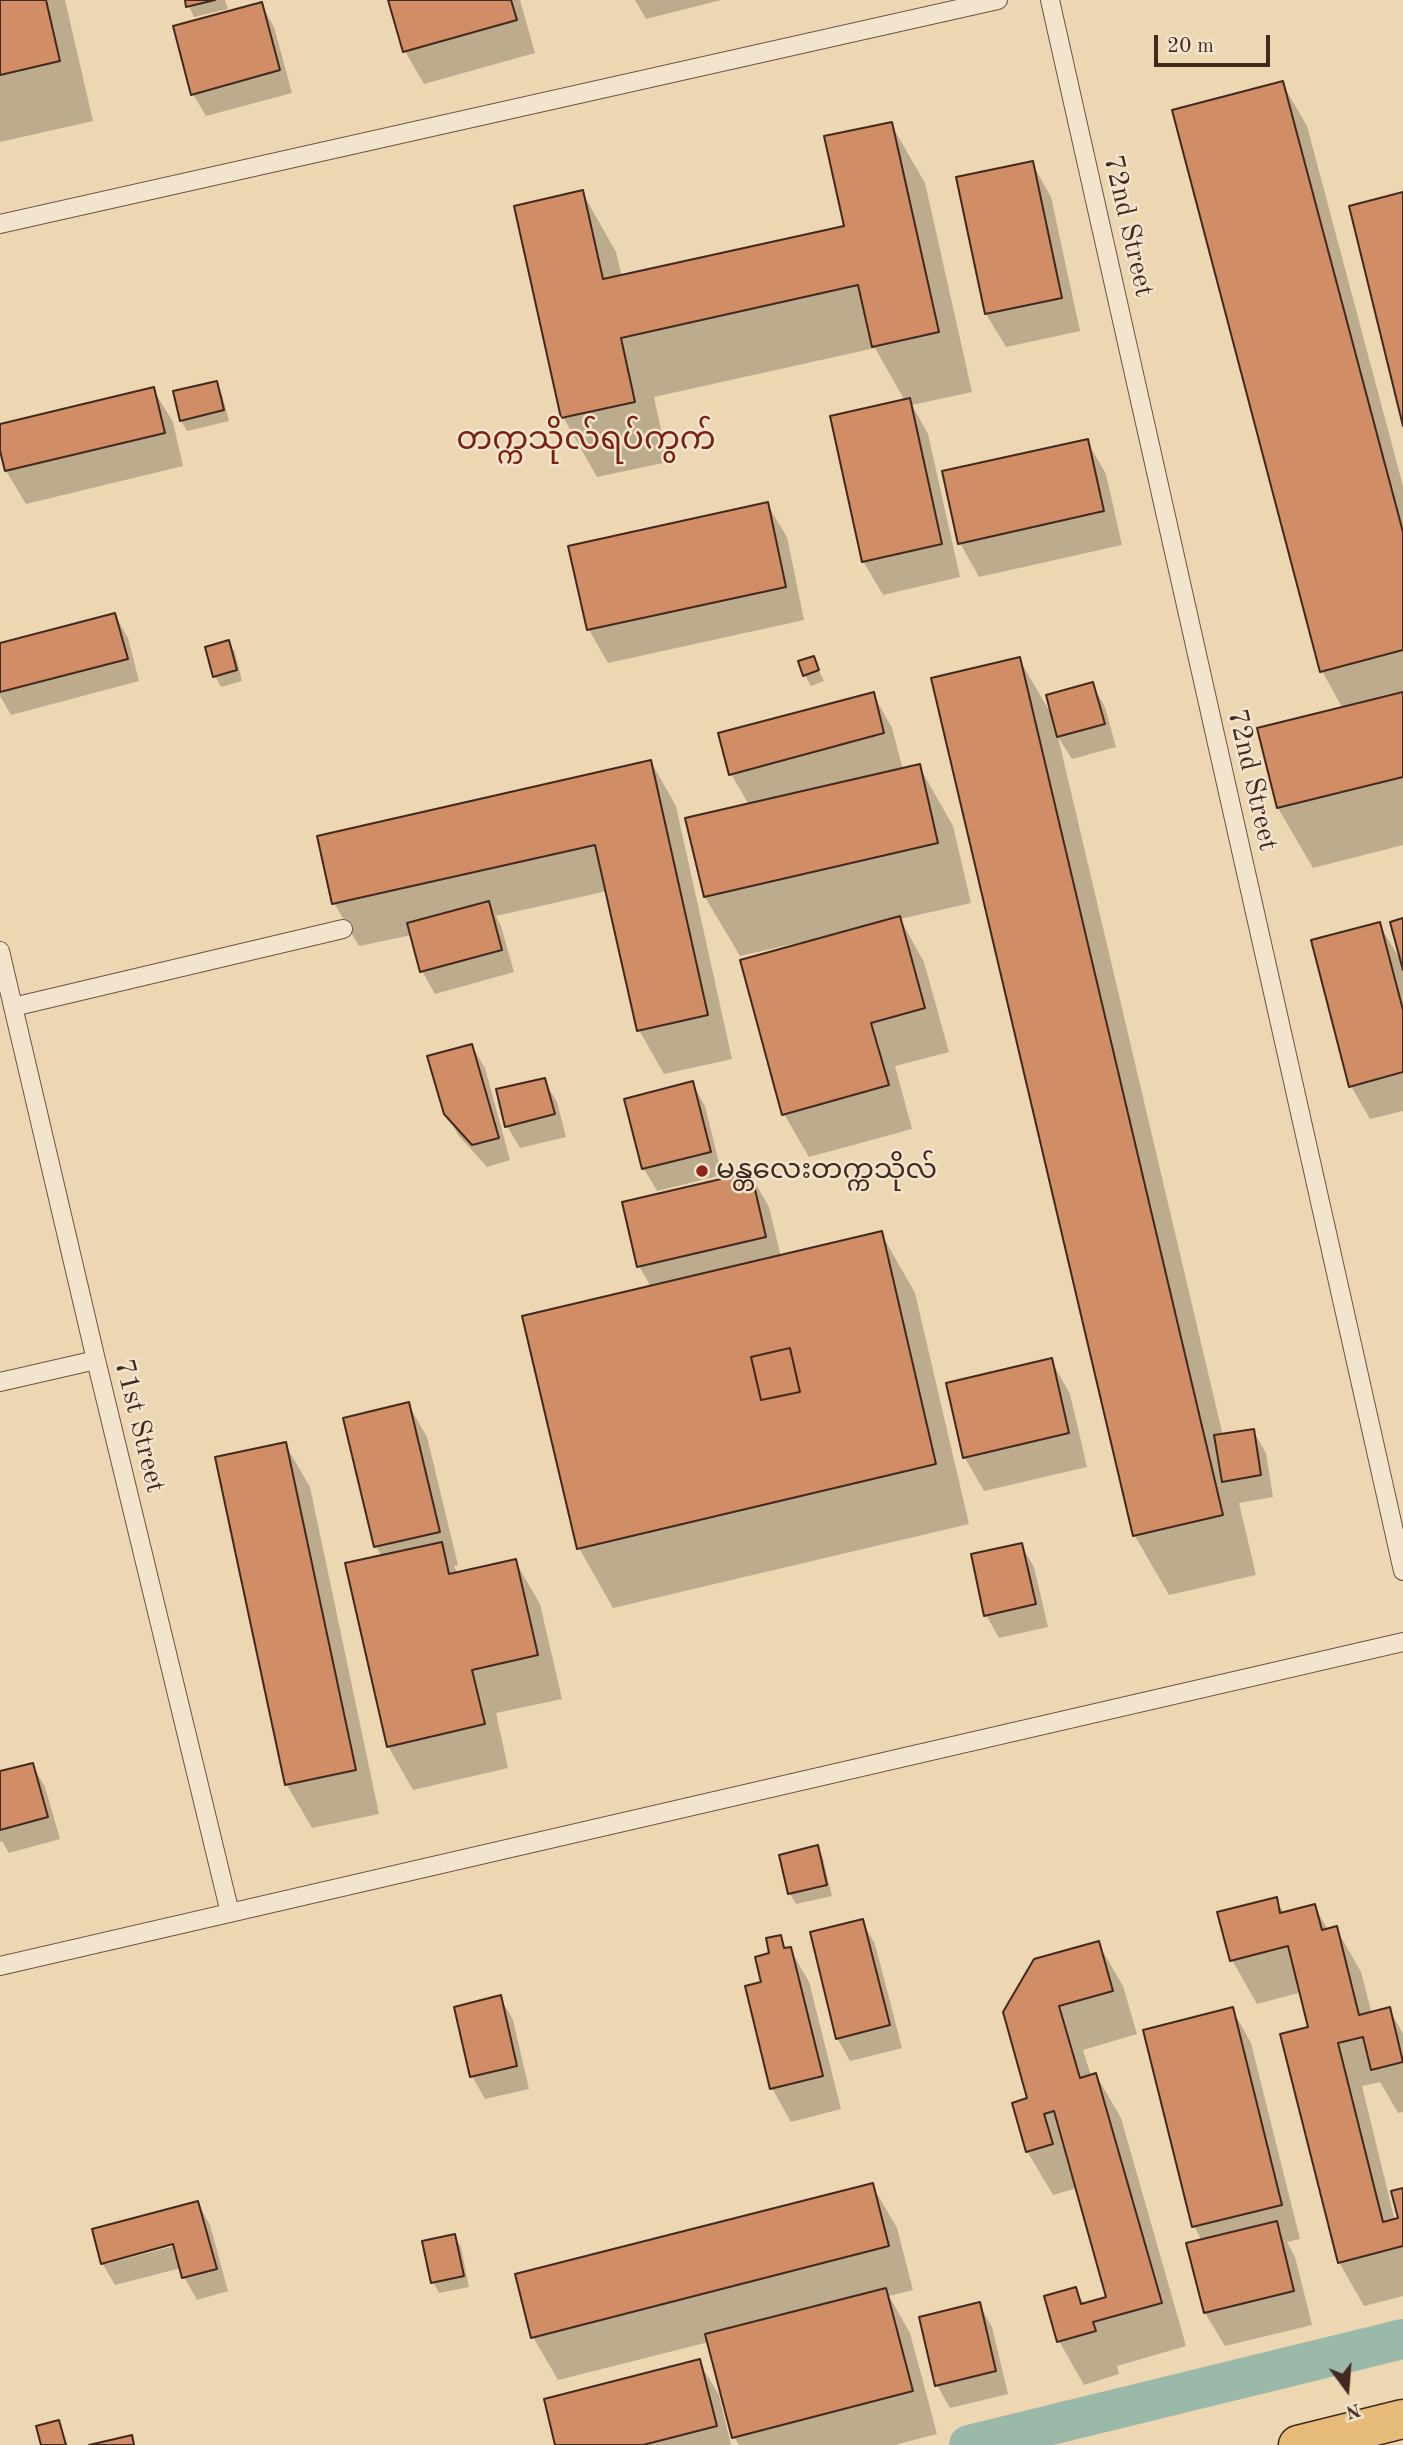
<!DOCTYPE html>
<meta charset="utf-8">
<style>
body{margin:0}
#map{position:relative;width:1403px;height:2445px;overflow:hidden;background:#edd6b2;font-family:"Old Standard TT",serif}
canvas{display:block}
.north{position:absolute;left:1312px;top:2354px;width:70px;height:70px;-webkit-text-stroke:5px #f3e4cd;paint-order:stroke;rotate:164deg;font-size:19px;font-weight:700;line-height:28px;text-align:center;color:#412920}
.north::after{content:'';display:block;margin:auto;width:24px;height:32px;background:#412920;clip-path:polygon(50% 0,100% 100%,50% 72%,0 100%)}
.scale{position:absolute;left:1154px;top:35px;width:116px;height:32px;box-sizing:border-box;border:4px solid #412920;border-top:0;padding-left:9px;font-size:21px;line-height:24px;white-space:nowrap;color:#412920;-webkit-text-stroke:5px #f3e4cd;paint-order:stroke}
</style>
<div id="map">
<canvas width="1403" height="2445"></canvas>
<div class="north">N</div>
<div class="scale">20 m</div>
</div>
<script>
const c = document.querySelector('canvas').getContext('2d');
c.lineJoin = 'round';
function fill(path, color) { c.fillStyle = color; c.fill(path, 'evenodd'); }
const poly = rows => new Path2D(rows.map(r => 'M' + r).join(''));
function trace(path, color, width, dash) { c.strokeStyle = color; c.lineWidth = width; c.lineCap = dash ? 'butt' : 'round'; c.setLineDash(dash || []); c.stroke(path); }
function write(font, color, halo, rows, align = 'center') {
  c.font = font + ' "Old Standard TT","Noto Sans Myanmar",serif'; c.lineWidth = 5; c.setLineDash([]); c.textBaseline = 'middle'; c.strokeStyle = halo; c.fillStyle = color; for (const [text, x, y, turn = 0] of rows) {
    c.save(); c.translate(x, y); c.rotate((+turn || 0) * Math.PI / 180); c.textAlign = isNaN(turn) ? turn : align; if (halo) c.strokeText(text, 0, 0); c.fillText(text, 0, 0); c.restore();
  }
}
fill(poly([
 [0,0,65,0,93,121,0,142],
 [186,0,225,0,228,9,194,17],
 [390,0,520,0,535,53,424,84,405,51],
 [635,0,721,0,646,19],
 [261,4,274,27,292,93,206,116,193,94],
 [1282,83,1307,126,1403,486,1403,845,1313,868,1278,808,1259,729,1343,709,1322,671],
 [891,124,925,183,972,392,912,405,928,434,960,577,883,595,863,561,905,401,875,348,654,397,668,462,597,477,563,417,582,192,616,252,622,277,846,227],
 [1032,163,1051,197,1080,331,1006,347,986,314],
 [216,383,222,394,229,421,187,431,181,421],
 [153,389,173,422,183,466,26,504,6,471,0,443,0,426],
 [1087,441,1106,474,1122,545,979,577,960,543],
 [767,504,787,537,804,620,608,663,589,630,570,547],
 [115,615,128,638,139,681,11,715,0,696,0,645],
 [228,642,235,652,242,681,221,687,215,676],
 [813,658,824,681,811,686,805,675],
 [1019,659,1053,717,1092,684,1105,707,1116,747,1072,759,1058,737,1223,1436,1253,1431,1266,1453,1273,1497,1239,1503,1256,1575,1169,1595,1135,1536],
 [873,694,892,728,903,770,919,766,953,826,971,903,900,919,924,962,949,1052,895,1066,912,1129,809,1157,784,1114,801,942,740,956,705,897,749,805,731,774],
 [651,762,676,806,732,1059,664,1074,639,1030,607,891,496,916,501,926,514,972,435,994,422,971,412,935,359,946,334,903],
 [1403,920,1403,1111,1370,1119,1351,1086,1379,924,1401,961],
 [472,1046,485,1068,510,1160,487,1167,459,1136,445,1113],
 [544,1080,557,1102,566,1137,520,1148,507,1126],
 [692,1083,705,1106,722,1175,657,1191,644,1169,626,1100],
 [750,1174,769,1207,781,1257,881,1233,915,1293,969,1524,613,1608,579,1548,651,1287,639,1266],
 [1051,1360,1070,1394,1087,1467,984,1491,965,1458,948,1384],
 [408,1404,427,1437,458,1565,454,1566,458,1574,515,1561,540,1604,562,1699,496,1713,508,1768,413,1790,388,1746,382,1557,376,1546],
 [285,1444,310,1487,379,1814,312,1828,287,1785,217,1458],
 [1021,1545,1034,1567,1048,1627,999,1638,986,1615],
 [32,1765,45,1787,60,1839,9,1853,2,1841,0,1842,0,1773],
 [817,1847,823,1858,832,1896,796,1904,790,1894],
 [1276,1899,1284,1914,1314,1906,1328,1930,1336,1928,1361,1972,1372,2014,1389,2009,1403,2034,1403,2112,1398,2113,1380,2082,1362,2086,1395,2221,1400,2220,1403,2189,1403,2296,1364,2306,1339,2262,1310,2028,1302,1992,1257,2004,1232,1960],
 [862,1921,875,1944,902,2048,850,2061,837,2038],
 [780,1937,787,1949,790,1949,809,1982,841,2109,791,2122,772,2088,763,1983],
 [1098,1943,1123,1986,1137,2034,1083,2050,1091,2076,1096,2075,1121,2118,1186,2346,1117,2366,1119,2374,1084,2385,1059,2341,1075,2289,1085,2305,1108,2298,1077,2188,1053,2195,1027,2151,1029,2099,1005,2012],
 [500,1997,513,2020,529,2089,485,2099,472,2076],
 [1232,2009,1251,2043,1300,2239,1287,2242,1295,2257,1312,2325,1225,2346,1205,2313,1202,2241,1194,2226],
 [872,2185,897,2228,913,2290,889,2296,910,2333,937,2434,895,2445,739,2445,734,2437,709,2342,558,2380,533,2337],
 [198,2203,210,2225,228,2291,197,2300,184,2277,181,2268,115,2285,102,2263,94,2230],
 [181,2240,182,2244,106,2264,106,2260],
 [454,2236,461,2247,469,2287,439,2293,433,2282],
 [979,2304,992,2327,1008,2394,950,2408,937,2385],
 [699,2362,719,2395,731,2445,557,2445],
 [58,2422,68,2445,43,2445]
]), '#0003');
trace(poly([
 [969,2445,1403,2339]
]), '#9ab9a8', 40);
const building = poly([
 [0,0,46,0,60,61,0,75,0,0],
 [185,0,215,0,186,7,185,0],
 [388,0,511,0,517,20,403,52,388,0],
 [262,2,280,70,191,95,173,26,262,2],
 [1283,81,1403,532,1403,650,1320,672,1172,110,1283,81],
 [892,122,939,332,872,347,858,285,621,338,635,402,561,418,514,206,583,190,603,279,844,226,824,136,892,122],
 [1033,161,1062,298,985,314,956,177,1033,161],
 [1403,192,1403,426,1349,206,1403,192],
 [217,381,224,410,180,421,173,391,217,381],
 [154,387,165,433,5,471,0,451,0,424,154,387],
 [910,398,942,544,862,562,830,416,910,398],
 [1088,439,1104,511,958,544,942,471,1088,439],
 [768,502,786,587,587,630,568,546,768,502],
 [115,613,128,659,0,692,0,643,115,613],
 [229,640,237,670,213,677,205,647,229,640],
 [814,656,819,670,803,676,798,661,814,656],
 [1020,657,1223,1515,1133,1536,931,678,1020,657],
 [1093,682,1105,724,1057,737,1046,695,1093,682],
 [874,692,884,733,729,775,718,733,874,692],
 [1403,692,1403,777,1277,808,1257,728,1403,692],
 [651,760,708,1015,637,1031,595,845,332,904,317,836,651,760],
 [920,764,938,843,704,897,685,818,920,764],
 [489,901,502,950,420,972,407,923,489,901],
 [900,916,925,1008,871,1023,889,1085,782,1115,740,960,900,916],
 [1403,918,1403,970,1390,922,1403,918],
 [1380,922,1403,1010,1403,1072,1349,1087,1311,940,1380,922],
 [472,1044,499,1138,472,1145,444,1114,427,1056,472,1044],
 [545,1078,555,1114,505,1127,496,1089,545,1078],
 [693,1081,711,1152,642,1169,624,1099,693,1081],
 [751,1172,766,1237,637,1267,622,1202,751,1172],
 [882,1231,936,1464,577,1549,522,1316,882,1231],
 [790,1348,800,1392,761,1400,751,1357,790,1348],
 [790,1348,800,1392,761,1400,751,1357,790,1348],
 [1052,1358,1069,1433,963,1458,946,1383,1052,1358],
 [409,1402,440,1532,374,1547,343,1418,409,1402],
 [1254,1429,1261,1475,1222,1482,1214,1435,1254,1429],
 [286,1442,356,1770,285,1785,215,1457,286,1442],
 [442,1542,449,1574,516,1559,538,1655,472,1670,485,1724,387,1747,345,1563,442,1542],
 [1022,1543,1036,1604,984,1616,971,1554,1022,1543],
 [33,1763,48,1817,0,1830,0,1771,33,1763],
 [818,1845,827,1885,788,1894,779,1855,818,1845],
 [1277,1897,1280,1913,1315,1904,1322,1930,1337,1926,1359,2015,1390,2007,1403,2062,1371,2070,1363,2037,1338,2043,1383,2222,1398,2218,1391,2191,1403,2188,1403,2246,1338,2263,1280,2034,1308,2027,1288,1946,1230,1961,1217,1912,1277,1897],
 [863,1919,890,2025,836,2039,810,1932,863,1919],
 [781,1935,784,1948,791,1947,823,2076,770,2089,745,1986,761,1982,755,1957,769,1953,766,1938,781,1935],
 [1099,1941,1113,1991,1059,2006,1080,2078,1096,2073,1162,2303,1093,2322,1096,2331,1057,2342,1044,2296,1076,2287,1081,2304,1106,2297,1054,2111,1044,2114,1053,2144,1026,2152,1012,2103,1027,2098,1003,2012,1034,1959,1099,1941],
 [501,1995,517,2066,470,2077,454,2007,501,1995],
 [1233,2007,1282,2205,1192,2227,1143,2030,1233,2007],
 [873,2183,889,2246,531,2338,515,2274,873,2183],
 [198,2201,217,2269,182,2278,173,2244,101,2264,92,2229,198,2201],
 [1277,2221,1294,2291,1204,2313,1186,2243,1277,2221],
 [455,2234,464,2276,431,2283,422,2241,455,2234],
 [886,2288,913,2391,732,2438,705,2334,886,2288],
 [980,2302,996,2371,935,2386,919,2317,980,2302],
 [700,2359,717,2426,643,2445,555,2445,544,2399,700,2359],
 [59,2420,66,2445,41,2445,36,2426,59,2420],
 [132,2435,134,2445,89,2445,132,2435]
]);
fill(building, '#d18d65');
trace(building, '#412920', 2);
const lane = poly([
 [1050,0,1403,1571],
 [0,224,998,0],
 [0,951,96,1360,230,1913],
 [13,1007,343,929],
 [0,1382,96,1360],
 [0,1966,1403,1642]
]);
const primary = poly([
 [1298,2445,1403,2419]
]);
trace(lane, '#6c5444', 20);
trace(primary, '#412920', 41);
trace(lane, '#f3e4cd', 18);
trace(primary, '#e6bb79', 38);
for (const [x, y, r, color] of [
 [702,1171,7,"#8f2418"]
]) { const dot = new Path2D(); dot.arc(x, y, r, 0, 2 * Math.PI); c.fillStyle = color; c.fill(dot); trace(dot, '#f3e4cd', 2.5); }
write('28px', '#412920', '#f3e4cd', [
 ["72nd Street",1128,226,77],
 ["72nd Street",1252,780,77],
 ["71st Street",139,1426,76]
]);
write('28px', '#412920', '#f3e4cd', [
 ["မန္တလေးတက္ကသိုလ်",716,1171]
], 'left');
write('32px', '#7a1f14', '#f3e4cd', [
 ["တက္ကသိုလ်ရပ်ကွက်",586,441]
]);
</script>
